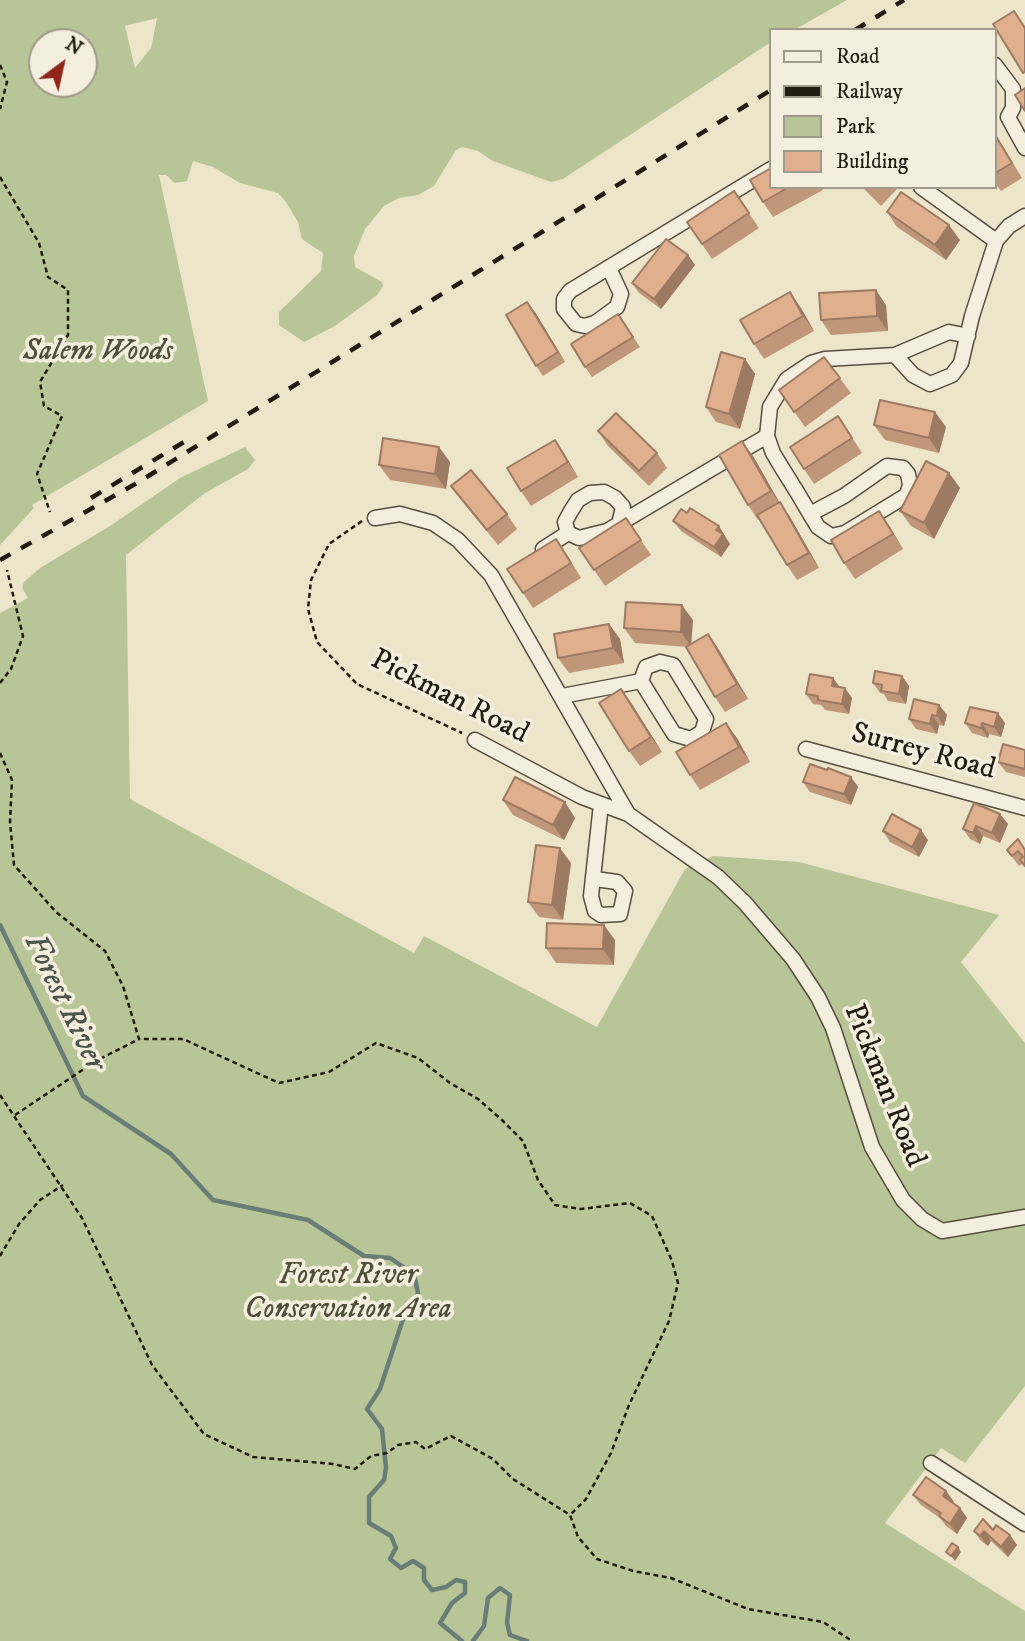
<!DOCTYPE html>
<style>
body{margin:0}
#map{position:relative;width:1025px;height:1641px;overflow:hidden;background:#ede5ca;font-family:"IM FELL DW Pica",serif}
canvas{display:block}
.legend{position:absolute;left:769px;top:28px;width:228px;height:161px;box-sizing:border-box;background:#f3eedd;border:2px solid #a09a8c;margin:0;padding:9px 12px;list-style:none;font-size:21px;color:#231c12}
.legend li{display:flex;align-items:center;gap:14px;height:35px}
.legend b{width:35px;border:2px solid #a09a8c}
.north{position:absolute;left:28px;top:28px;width:70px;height:70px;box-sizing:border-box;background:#f3eedd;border:2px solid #a09a8c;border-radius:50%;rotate:33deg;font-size:19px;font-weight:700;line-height:28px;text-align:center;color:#231c12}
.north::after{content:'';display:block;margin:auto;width:24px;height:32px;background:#8f2418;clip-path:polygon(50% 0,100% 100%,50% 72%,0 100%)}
</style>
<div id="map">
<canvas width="1025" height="1641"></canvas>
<ul class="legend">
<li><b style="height:9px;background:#f3eedd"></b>Road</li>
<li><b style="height:9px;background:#231c12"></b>Railway</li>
<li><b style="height:19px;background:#b8c597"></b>Park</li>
<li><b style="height:19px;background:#e0b08e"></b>Building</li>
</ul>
<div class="north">N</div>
</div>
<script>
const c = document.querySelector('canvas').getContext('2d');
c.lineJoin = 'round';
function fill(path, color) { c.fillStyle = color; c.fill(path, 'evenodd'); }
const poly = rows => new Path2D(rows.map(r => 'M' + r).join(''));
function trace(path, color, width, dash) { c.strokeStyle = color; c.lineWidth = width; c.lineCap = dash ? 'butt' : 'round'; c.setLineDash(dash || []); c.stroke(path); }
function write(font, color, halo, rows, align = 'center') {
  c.font = font + ' "IM FELL DW Pica",serif'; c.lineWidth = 7; c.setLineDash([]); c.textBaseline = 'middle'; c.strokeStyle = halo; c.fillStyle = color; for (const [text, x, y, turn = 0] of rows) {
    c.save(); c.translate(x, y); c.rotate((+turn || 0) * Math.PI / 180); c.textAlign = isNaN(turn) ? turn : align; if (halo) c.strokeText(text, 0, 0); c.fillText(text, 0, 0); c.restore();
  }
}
fill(poly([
 [0,0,847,0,794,30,771,30,771,42,563,179,551,182,493,161,478,151,462,147,456,150,434,186,418,195,399,198,384,206,365,229,354,256,355,267,382,282,383,286,377,295,335,326,304,342,279,325,279,312,321,271,323,253,302,239,298,222,286,202,278,193,240,183,213,167,193,161,187,181,175,183,166,175,159,175,208,401,32,505,34,508,0,545],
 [157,18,151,48,135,68,125,26],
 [42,42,84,42,84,84,42,84],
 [245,447,255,460,248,469,205,493,126,555,130,799,414,953,424,936,597,1027,685,869,713,856,799,862,999,915,961,962,1025,1043,1025,1386,965,1463,941,1448,885,1523,1025,1611,1025,1641,0,1641,0,613,28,598,22,588,24,582,40,568,110,526,180,478]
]), '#b8c597');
trace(poly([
 [0,925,83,1096,171,1154,213,1200,308,1220,364,1256,390,1258,414,1274,418,1293,402,1322,380,1389,367,1409,382,1429,386,1468,384,1480,369,1497,369,1523,391,1536,396,1548,390,1559,401,1568,413,1561,424,1568,424,1580,432,1590,446,1587,456,1580,465,1582,465,1593,452,1603,440,1623,462,1641],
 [473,1641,484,1626,488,1598,500,1588,510,1595,507,1623,510,1635,527,1641]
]), '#6a7d77', 4.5);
const minor = poly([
 [995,65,1013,89,1013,108,1008,117],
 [1008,117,1025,148],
 [921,187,996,241],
 [609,268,621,294,617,307,595,323,585,326,576,324,564,309,564,299,570,291,771,169],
 [895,355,913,375,930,384,952,375,961,363,972,316,996,241,1009,226,1025,216],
 [810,514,844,496,887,466,903,468,908,474,910,485,907,495,845,533,831,536,818,527,810,514,797,492,782,468,773,453,767,436,770,407,787,379,811,363,825,359,895,355,949,332,968,336],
 [375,518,400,514,433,523,458,540,491,575,628,814],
 [568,533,565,522,571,511,578,500,590,493,604,492,615,498,623,507,619,524],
 [543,549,568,533,579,538,607,531,767,436],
 [660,662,673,665,706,719,702,732,691,739,674,734,641,681,646,667,660,662],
 [562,696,641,681],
 [475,740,582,797,628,814,718,877,745,903,793,959,818,997,833,1028,872,1147,903,1200,922,1219,942,1231,1025,1217],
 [806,749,1025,808],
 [595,879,617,882,625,891,620,914,601,915,595,911,591,896,601,804],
 [931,1463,1025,1524]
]);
trace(minor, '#564e40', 17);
trace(poly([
 [0,65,7,82,0,109],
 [0,177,39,243,48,277,68,290,68,335,40,382,44,406,62,416,37,474,50,512],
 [362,521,329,544,311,580,308,609,317,642,357,684,462,733],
 [0,683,11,669,23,636,7,570],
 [0,753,12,780,10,822,14,865,56,912,105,951,123,986,139,1039,183,1039,279,1083,329,1072,376,1043,418,1058,450,1083,478,1099,502,1120,523,1141,538,1180,555,1205,581,1209,630,1203,652,1216,672,1261,678,1283,669,1321,629,1405,611,1453,586,1499,570,1515],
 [0,1095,82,1218,152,1365,204,1434,253,1457,333,1464,355,1469,371,1456,387,1453,398,1445,416,1442,425,1449,451,1436,493,1459,513,1479,570,1515,578,1537,597,1559,633,1571,671,1578,748,1609,823,1622,852,1641],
 [15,1115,96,1061,139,1039],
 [0,1256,19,1224,40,1200,63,1185]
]), '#231c12', 2.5, [5, 3.5]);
trace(minor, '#f3eedd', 14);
trace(poly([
 [855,30,904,0],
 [91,498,184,442],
 [0,560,137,483,771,90]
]), '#231c12', 4.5, [12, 12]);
fill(poly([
 [995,133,1022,178,1001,191,995,183],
 [771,187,821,187,823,190,773,217,763,202],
 [862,187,898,187,898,188,881,206],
 [734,191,759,228,712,259,687,222],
 [887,212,960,240,946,260,897,227],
 [688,255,695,265,661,309,639,293,632,283],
 [886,305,888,331,831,335,821,320],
 [801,308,814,331,764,359,754,344],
 [535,312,565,362,543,376,536,366],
 [618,314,640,347,592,377,585,367],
 [824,357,851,393,805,427,779,390],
 [745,359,755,374,740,429,716,422,706,407],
 [935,412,946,427,939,453,885,440,874,425],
 [598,431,657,453,667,468,649,486,608,446],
 [848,431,862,453,814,484,804,469],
 [555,440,578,477,531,506,521,491],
 [753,456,779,502,790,517,819,568,797,580,787,565,760,519,758,520,748,505],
 [450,462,446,489,390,480,379,465],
 [949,473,960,488,934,539,911,526,900,511],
 [451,486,507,514,517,529,498,545,462,501],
 [879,511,903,549,855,579,844,563],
 [626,518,651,555,605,586,579,548],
 [673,521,726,537,725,538,730,544,721,557,681,531],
 [566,554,581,578,533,608,523,593],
 [693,620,691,644,708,634,719,650,748,699,725,712,715,697,688,647,635,643,624,628],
 [609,624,620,639,624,663,569,673,558,658],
 [902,676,909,686,906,704,888,701,884,694,880,693,873,683],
 [833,678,840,687,852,698,849,714,825,710,821,705,813,704,806,694],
 [621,689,662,752,640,766,629,751],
 [939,705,947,715,944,726,939,725,937,734,916,729,909,719],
 [965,723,1005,723,1001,737,989,734,988,738,972,733],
 [737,738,750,762,700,790,690,775],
 [1025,750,1025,777,1006,772,998,762],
 [827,770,851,777,858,787,851,805,810,792,803,782],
 [503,800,575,818,564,840,513,815],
 [1000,814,1008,824,1000,843,983,836,980,844,970,839,963,829],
 [883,831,928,840,919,857,890,842],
 [1025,849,1025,867,1022,864,1019,866,1007,850],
 [571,863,563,920,539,917,528,902],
 [615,940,614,965,556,963,546,948],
 [946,1491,954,1502,953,1503,960,1508,967,1518,957,1534,946,1526,940,1518,921,1505,913,1495],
 [993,1530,1010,1535,1017,1545,1008,1557,991,1541,988,1546,981,1541,974,1531]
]), '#c1977a');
fill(poly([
 [949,225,960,240,946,260,935,245],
 [688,255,695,265,661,309,654,299],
 [876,290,886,305,888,331,877,316],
 [790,292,801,308,814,331,803,316],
 [527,302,535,312,565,362,558,352],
 [745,359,755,374,740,429,729,414],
 [935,412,946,427,939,453,929,438],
 [555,440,565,455,578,477,568,462],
 [742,441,753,456,782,507,771,491],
 [439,447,450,462,446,489,435,474],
 [949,473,960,488,934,539,924,523],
 [780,502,790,517,819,568,809,553],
 [879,511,890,527,903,549,893,534],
 [719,526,730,544,721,557,714,547,716,530],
 [556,539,566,554,581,578,571,563],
 [682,605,693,620,691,647,681,632],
 [609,624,620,639,624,663,613,648],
 [708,634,719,650,748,699,737,684],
 [902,676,909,686,906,704,899,694],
 [833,678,840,688,832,686],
 [845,688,852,698,849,714,842,704],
 [621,689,632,704,662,752,651,737],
 [939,705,947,715,944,726,937,716],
 [998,713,1005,723,1001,737,994,727],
 [932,715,939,725,937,734,930,724],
 [726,723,737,738,750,762,739,747],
 [982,723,989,734,988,738,981,728],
 [851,777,858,787,851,805,844,794],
 [565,802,575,818,564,840,553,825],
 [1000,814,1008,824,1000,843,992,833],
 [976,826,983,836,980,844,973,833],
 [921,830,928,840,919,857,912,847],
 [560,848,571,863,563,920,552,905],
 [604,925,615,940,614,965,603,949],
 [946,1491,954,1502,950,1506,943,1496],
 [960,1508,967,1518,957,1534,950,1524],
 [984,1531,991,1541,988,1546,980,1536],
 [1010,1535,1017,1545,1008,1557,1001,1547],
 [958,1547,961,1552,955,1561,951,1556]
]), '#9d7b63');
const building = poly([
 [1014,11,1025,28,1025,72,1023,73,993,24,1014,11],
 [1025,88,1025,111,1015,95,1025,88],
 [995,135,1012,163,995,173,995,135],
 [771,168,771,187,789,187,763,202,750,180,771,168],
 [734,191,749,213,702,244,687,222,734,191],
 [901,192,949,225,935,245,887,212,901,192],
 [666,239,688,255,654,299,632,283,666,239],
 [876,290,877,316,821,320,819,293,876,290],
 [790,292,803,316,754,344,740,320,790,292],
 [527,302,558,352,536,366,506,315,527,302],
 [618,314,633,337,585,367,571,344,618,314],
 [721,352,745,359,729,414,706,407,721,352],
 [824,357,840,378,794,412,779,390,824,357],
 [880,400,935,412,929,438,874,425,880,400],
 [616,413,657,453,639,471,598,431,616,413],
 [838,416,852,438,804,469,790,447,838,416],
 [383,438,439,447,435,474,379,465,383,438],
 [555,440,568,462,521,491,507,468,555,440],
 [742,441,771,491,748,505,719,455,742,441],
 [926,461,949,473,924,523,900,511,926,461],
 [471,470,507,514,487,530,451,486,471,470],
 [780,502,809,553,787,565,757,515,780,502],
 [690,508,719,526,716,530,723,534,714,547,673,521,681,509,687,513,690,508],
 [879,511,893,534,844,563,831,540,879,511],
 [626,518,641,540,594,570,579,548,626,518],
 [556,539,571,563,523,593,507,569,556,539],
 [626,602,682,605,681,632,624,628,626,602],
 [609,624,613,648,558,658,554,634,609,624],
 [708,634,737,684,715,697,686,647,708,634],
 [875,671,902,676,899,694,881,691,882,685,873,683,875,671],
 [810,674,833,678,832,686,845,688,842,704,818,700,818,696,806,694,810,674],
 [621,689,651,737,629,751,599,703,621,689],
 [914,699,939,705,937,716,932,715,930,724,909,719,914,699],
 [970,707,998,713,994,727,982,723,981,728,965,723,970,707],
 [726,723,739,747,690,775,676,752,726,723],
 [1003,744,1025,750,1025,769,998,762,1003,744],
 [810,764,827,770,828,768,851,777,844,794,803,782,810,764],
 [515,777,565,802,553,825,503,800,515,777],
 [974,803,1000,814,992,833,976,826,973,833,963,829,974,803],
 [892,814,921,830,912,847,883,831,892,814],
 [1018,839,1025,850,1025,866,1020,860,1023,857,1018,851,1012,856,1007,850,1018,839],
 [536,845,560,848,552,905,528,902,536,845],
 [547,923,604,925,603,949,546,948,547,923],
 [926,1477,946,1491,943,1496,960,1508,950,1524,939,1516,941,1513,913,1495,926,1477],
 [983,1519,993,1530,996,1525,1010,1535,1001,1547,984,1531,980,1536,974,1531,983,1519],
 [952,1543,958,1547,951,1556,946,1552,952,1543]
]);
fill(building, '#e0b08e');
trace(building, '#9d7b63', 2);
write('italic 30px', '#504f3a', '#f3eedd', [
 ["Salem Woods",98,353],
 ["Forest River",348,1277],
 ["Conservation Area",348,1311]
]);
write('30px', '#231c12', '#f3eedd', [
 ["Pickman Road",449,698,27],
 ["Surrey Road",923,753,15],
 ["Pickman Road",883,1086,68]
]);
write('italic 32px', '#4d554d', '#f3eedd', [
 ["Forest River",63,1003,64]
]);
</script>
